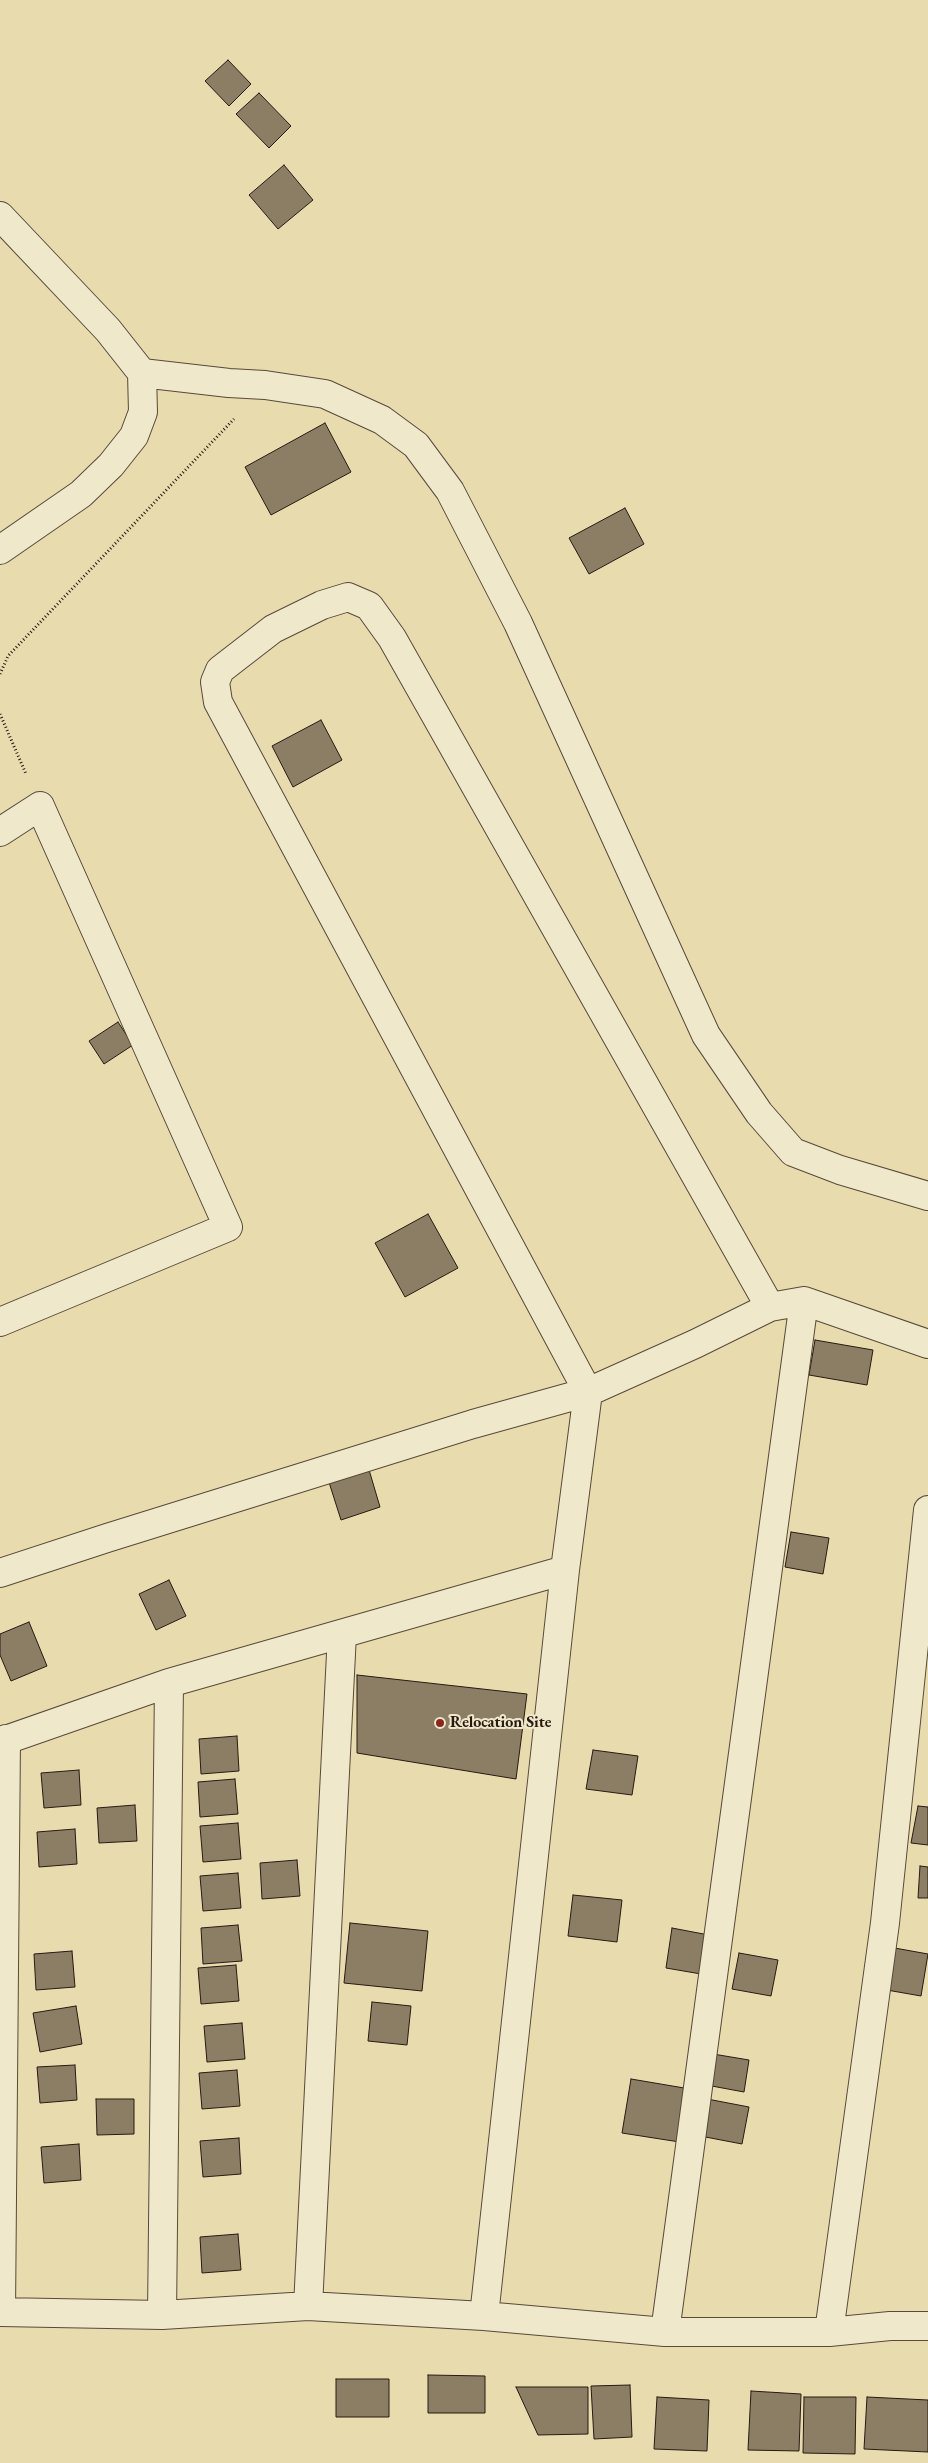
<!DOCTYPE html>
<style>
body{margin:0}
canvas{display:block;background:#e8dbae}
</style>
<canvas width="928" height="2463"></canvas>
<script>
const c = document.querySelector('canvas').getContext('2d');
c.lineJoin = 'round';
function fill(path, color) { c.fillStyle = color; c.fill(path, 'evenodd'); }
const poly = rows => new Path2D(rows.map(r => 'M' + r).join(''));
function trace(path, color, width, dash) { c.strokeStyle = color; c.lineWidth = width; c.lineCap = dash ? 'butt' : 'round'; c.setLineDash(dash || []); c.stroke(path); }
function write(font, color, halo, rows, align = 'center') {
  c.font = font + ' "EB Garamond",serif'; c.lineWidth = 4; c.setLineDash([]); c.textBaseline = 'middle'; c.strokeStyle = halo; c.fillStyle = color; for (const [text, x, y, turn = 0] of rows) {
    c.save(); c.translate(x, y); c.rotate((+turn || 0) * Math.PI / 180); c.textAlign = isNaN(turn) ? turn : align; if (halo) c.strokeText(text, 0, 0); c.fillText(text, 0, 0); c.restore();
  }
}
const building = poly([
 [228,60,251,84,229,106,205,81,228,60],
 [259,93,291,126,269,148,236,114,259,93],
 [284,165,313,200,278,229,249,195,284,165],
 [325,423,351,472,271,515,245,467,325,423],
 [625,508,644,544,589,574,569,538,625,508],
 [321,720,342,760,293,787,272,746,321,720],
 [118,1022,133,1045,104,1064,89,1041,118,1022],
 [428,1214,458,1268,405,1297,375,1243,428,1214],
 [815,1340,873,1350,867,1385,809,1375,815,1340],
 [367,1463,380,1507,341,1520,327,1476,367,1463],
 [791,1532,829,1538,823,1574,785,1567,791,1532],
 [169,1580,186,1616,156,1630,139,1594,169,1580],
 [29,1622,47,1666,11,1681,0,1655,0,1634,29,1622],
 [357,1675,527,1694,516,1779,357,1753,357,1675],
 [237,1736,239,1771,201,1774,199,1739,237,1736],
 [593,1750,638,1756,632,1795,586,1789,593,1750],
 [79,1770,81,1805,44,1808,41,1773,79,1770],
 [235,1779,238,1814,200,1817,198,1782,235,1779],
 [135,1805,137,1841,99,1843,97,1808,135,1805],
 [918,1806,928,1807,928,1845,911,1843,918,1806],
 [238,1823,241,1859,203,1862,200,1826,238,1823],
 [75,1829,77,1864,39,1867,37,1832,75,1829],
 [297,1860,300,1896,262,1899,260,1863,297,1860],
 [920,1866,928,1867,928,1898,918,1898,920,1866],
 [238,1873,241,1908,203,1911,200,1876,238,1873],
 [573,1895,622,1900,617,1942,568,1936,573,1895],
 [350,1923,428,1931,422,1991,344,1983,350,1923],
 [238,1925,242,1961,203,1964,201,1928,238,1925],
 [672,1928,714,1936,707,1975,666,1968,672,1928],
 [889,1947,928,1954,921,1996,881,1989,889,1947],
 [72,1951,75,1987,36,1990,34,1954,72,1951],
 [739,1953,778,1960,771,1996,732,1989,739,1953],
 [236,1965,239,2001,201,2004,198,1968,236,1965],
 [372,2002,411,2006,407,2045,368,2041,372,2002],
 [76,2006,82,2044,40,2052,33,2013,76,2006],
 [242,2023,245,2059,207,2062,204,2026,242,2023],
 [707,2053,749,2060,744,2092,701,2084,707,2053],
 [75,2065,77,2100,40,2103,37,2067,75,2065],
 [237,2070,240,2106,202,2109,199,2073,237,2070],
 [631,2079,696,2090,686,2143,622,2133,631,2079],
 [702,2098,749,2107,742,2144,695,2135,702,2098],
 [96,2099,134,2099,134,2134,97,2135,96,2099],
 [239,2138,241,2174,203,2177,200,2141,239,2138],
 [79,2144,81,2180,44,2183,41,2147,79,2144],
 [238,2234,241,2270,202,2273,200,2237,238,2234],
 [428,2375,485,2376,485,2413,428,2413,428,2375],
 [336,2379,389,2379,389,2417,336,2417,336,2379],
 [630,2385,632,2437,594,2439,591,2386,630,2385],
 [516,2387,588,2387,588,2434,538,2435,516,2387],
 [751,2391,801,2394,799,2451,748,2450,751,2391],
 [657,2397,709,2400,707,2451,654,2449,657,2397],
 [804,2397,856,2397,855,2454,803,2453,804,2397],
 [867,2397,928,2400,928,2452,864,2449,867,2397]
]);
fill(building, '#8b7e64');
trace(building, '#271a13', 1);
const minor = poly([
 [0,216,108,330,142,373,143,412,134,436,111,465,81,494,0,550],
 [142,373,229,383,265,385,325,394,382,420,416,445,450,491,518,623,706,1035,759,1113,793,1152,840,1170,928,1196],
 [0,832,40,806,228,1227,0,1322],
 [0,1573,107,1538,473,1424,588,1392,695,1344,770,1307,804,1301,928,1344],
 [0,1742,169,1683,565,1570],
 [308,2306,342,1634],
 [0,2312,162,2315,308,2306,484,2316,665,2332,829,2332,890,2326,928,2326],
 [1,2312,6,1739],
 [162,2315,169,1683],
 [484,2316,565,1570,588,1392,218,702,215,682,220,670,273,629,322,605,348,597,369,606,392,638,770,1307],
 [665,2332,804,1301],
 [829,2332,885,1923,928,1510]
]);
trace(minor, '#574a3a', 30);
trace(poly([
 [0,674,8,656,234,419],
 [0,714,26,774]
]), '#271a13', 3, [1, 2.5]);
trace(minor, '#f0e8ca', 28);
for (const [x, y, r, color] of [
 [440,1723,5,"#8f2418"]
]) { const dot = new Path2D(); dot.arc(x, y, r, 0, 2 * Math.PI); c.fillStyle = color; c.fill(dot); trace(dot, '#f0e8ca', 2); }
write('bold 16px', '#271a13', '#f0e8ca', [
 ["Relocation Site",450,1723]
], 'left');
</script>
